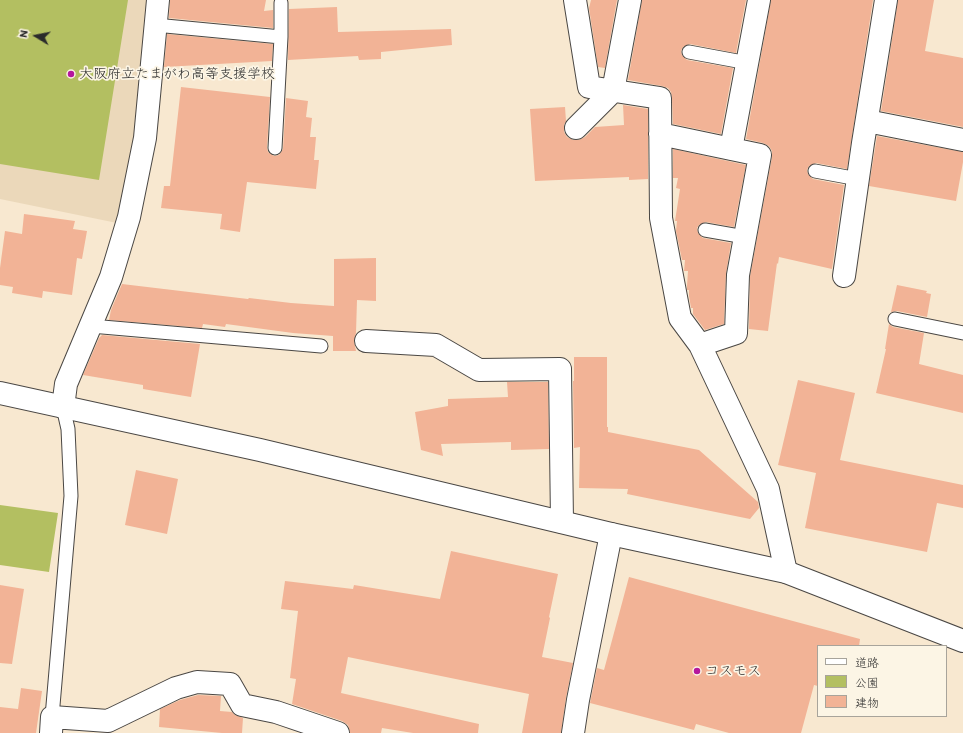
<!DOCTYPE html>
<meta charset="utf-8">
<style>
body{margin:0}
#map{position:relative;width:963px;height:733px;overflow:hidden;background:#f8e8d0;font-family:Itim,"Klee One",sans-serif}
canvas{display:block}
.legend{position:absolute;left:817px;top:645px;width:130px;height:72px;box-sizing:border-box;background:#fcf5e5;border:1px solid #a8a49b;margin:0;padding:5px 7px;list-style:none;font-size:12px;color:#2b2b2b}
.legend li{display:flex;align-items:center;gap:8px;height:20px}
.legend b{width:20px;border:1px solid #a8a49b}
.north{position:absolute;left:16px;top:16px;width:40px;height:40px;-webkit-text-stroke:3px #fcf5e5;paint-order:stroke;rotate:280deg;font-size:11px;font-weight:700;line-height:16px;text-align:center;color:#2b2b2b}
.north::after{content:'';display:block;margin:auto;width:14px;height:18px;background:#2b2b2b;clip-path:polygon(50% 0,100% 100%,50% 72%,0 100%)}
</style>
<div id="map">
<canvas width="963" height="733"></canvas>
<ul class="legend">
<li><b style="height:5px;background:#fff"></b>道路</li>
<li><b style="height:11px;background:#b3bf61"></b>公園</li>
<li><b style="height:11px;background:#f2b396"></b>建物</li>
</ul>
<div class="north">N</div>
</div>
<script>
const c = document.querySelector('canvas').getContext('2d');
c.lineJoin = 'round';
function fill(path, color) { c.fillStyle = color; c.fill(path, 'evenodd'); }
const poly = rows => new Path2D(rows.map(r => 'M' + r).join(''));
function trace(path, color, width, dash) { c.strokeStyle = color; c.lineWidth = width; c.lineCap = dash ? 'butt' : 'round'; c.setLineDash(dash || []); c.stroke(path); }
function write(font, color, halo, rows, align = 'center') {
  c.font = font + ' Itim,"Klee One",sans-serif'; c.lineWidth = 3.5; c.setLineDash([]); c.textBaseline = 'middle'; c.strokeStyle = halo; c.fillStyle = color; for (const [text, x, y, turn = 0] of rows) {
    c.save(); c.translate(x, y); c.rotate((+turn || 0) * Math.PI / 180); c.textAlign = isNaN(turn) ? turn : align; if (halo) c.strokeText(text, 0, 0); c.fillText(text, 0, 0); c.restore();
  }
}
fill(poly([
 [0,0,149,0,138,138,117,223,0,199]
]), '#ebd8ba');
fill(poly([
 [0,0,128,0,99,180,0,164],
 [0,505,58,513,49,572,0,565]
]), '#b3bf61');
fill(poly([
 [170,0,266,0,264,11,273,10,273,28,169,18],
 [591,0,617,0,605,68,598,67,589,8],
 [642,0,746,0,736,53,690,44,683,47,681,51,682,55,687,60,733,68,721,134,673,124,672,98,671,92,668,88,662,86,628,80],
 [771,0,873,0,847,169,816,163,809,166,807,170,808,174,813,179,844,185,832,269,779,257,778,264,777,263,768,331,749,329,750,276,772,157,772,151,769,146,763,143,746,139],
 [898,0,934,0,925,51,963,58,963,127,881,111],
 [337,7,338,32,451,29,452,45,381,52,381,59,359,60,358,56,288,60,289,9],
 [167,34,273,44,272,61,164,67],
 [181,87,270,97,267,148,268,152,274,156,279,155,283,149,286,98,308,101,306,117,312,118,310,137,316,137,314,160,319,160,316,189,247,182,240,232,220,229,222,214,161,208,164,186,170,186],
 [623,105,648,109,648,179,629,180,629,177,535,181,530,109,565,107,566,121,564,125,564,132,567,137,573,140,579,140,585,137,595,127,624,125],
 [877,136,963,152,963,162,956,201,869,186],
 [673,149,746,165,734,227,706,222,699,225,697,228,698,233,703,238,731,243,726,274,724,324,705,330,693,314,693,308,691,308,689,296,689,290,687,290,687,286,688,271,684,271,685,260,682,260,676,231,677,221,675,221,680,189,676,188,678,178,673,178],
 [24,214,75,221,73,229,87,231,82,259,77,258,72,295,43,291,42,298,12,293,13,287,0,285,0,268,5,231,22,234],
 [376,258,376,301,357,300,356,333,354,341,356,351,333,351,333,336,293,333,226,324,225,327,203,324,202,328,109,320,111,310,122,284,248,299,249,298,291,303,334,306,334,259],
 [897,285,927,291,926,293,931,294,927,317,897,311,891,312],
 [889,324,893,327,924,333,919,364,963,375,963,413,876,393,886,349,885,349],
 [102,335,200,344,191,397,143,389,143,385,83,375,99,338],
 [574,357,607,357,607,427,608,427,608,432,699,450,758,502,759,508,750,519,627,494,628,489,579,488,580,447,574,448,573,381,574,381],
 [798,380,855,393,840,460,963,485,963,508,937,503,927,552,805,528,816,473,778,465],
 [507,382,548,382,549,449,511,450,511,442,441,444,443,456,421,450,415,412,448,406,448,399,508,397],
 [136,470,178,479,167,534,125,525],
 [451,551,558,574,549,617,550,618,542,657,573,663,566,698,561,733,522,733,529,694,348,657,341,693,479,724,478,733,413,733,382,728,381,733,350,733,348,725,342,721,292,704,296,679,290,678,298,611,281,609,285,581,353,589,354,585,440,599],
 [629,577,860,639,859,646,818,646,818,686,814,685,801,733,729,733,696,724,694,730,590,703,597,668,604,670],
 [0,585,24,589,12,664,0,663],
 [21,688,42,691,36,733,0,733,0,707,18,709],
 [198,695,221,696,220,711,232,712,235,715,243,718,242,733,222,733,159,727,160,709,180,700]
]), '#f2b396');
const service = poly([
 [155,25,281,37],
 [689,52,748,63],
 [275,148,281,37,281,3],
 [815,171,858,179],
 [705,230,745,237],
 [895,319,963,333],
 [91,326,321,346],
 [52,717,71,496,68,429,63,407]
]);
const minor = poly([
 [575,0,589,87,660,98,661,218,680,318,700,345,768,489,786,572],
 [867,121,963,140],
 [576,128,613,91,630,0],
 [660,134,760,155,738,275,736,333,700,345],
 [731,149,759,0],
 [844,276,863,143,886,0],
 [366,341,436,345,479,370,560,369,562,522],
 [63,407,66,384,111,277,129,217,145,138,158,0],
 [51,733,52,717,108,721,176,688,197,682,230,684,242,705,276,712,338,733],
 [573,733,578,700,611,534]
]);
const tertiary = poly([
 [0,393,260,450,611,534,786,572,963,641]
]);
trace(service, '#4a4744', 15);
trace(minor, '#4a4744', 24);
trace(tertiary, '#4a4744', 24);
trace(service, '#fff', 13);
trace(minor, '#fff', 22);
trace(tertiary, '#fff', 22);
for (const [x, y, r, color] of [
 [71,74,4,"#b5179e"],
 [697,671,4,"#b5179e"]
]) { const dot = new Path2D(); dot.arc(x, y, r, 0, 2 * Math.PI); c.fillStyle = color; c.fill(dot); trace(dot, '#fcf5e5', 1.5); }
write('14px', '#2b2b2b', '#fcf5e5', [
 ["大阪府立たまがわ高等支援学校",79,74],
 ["コスモス",705,671]
], 'left');
</script>
